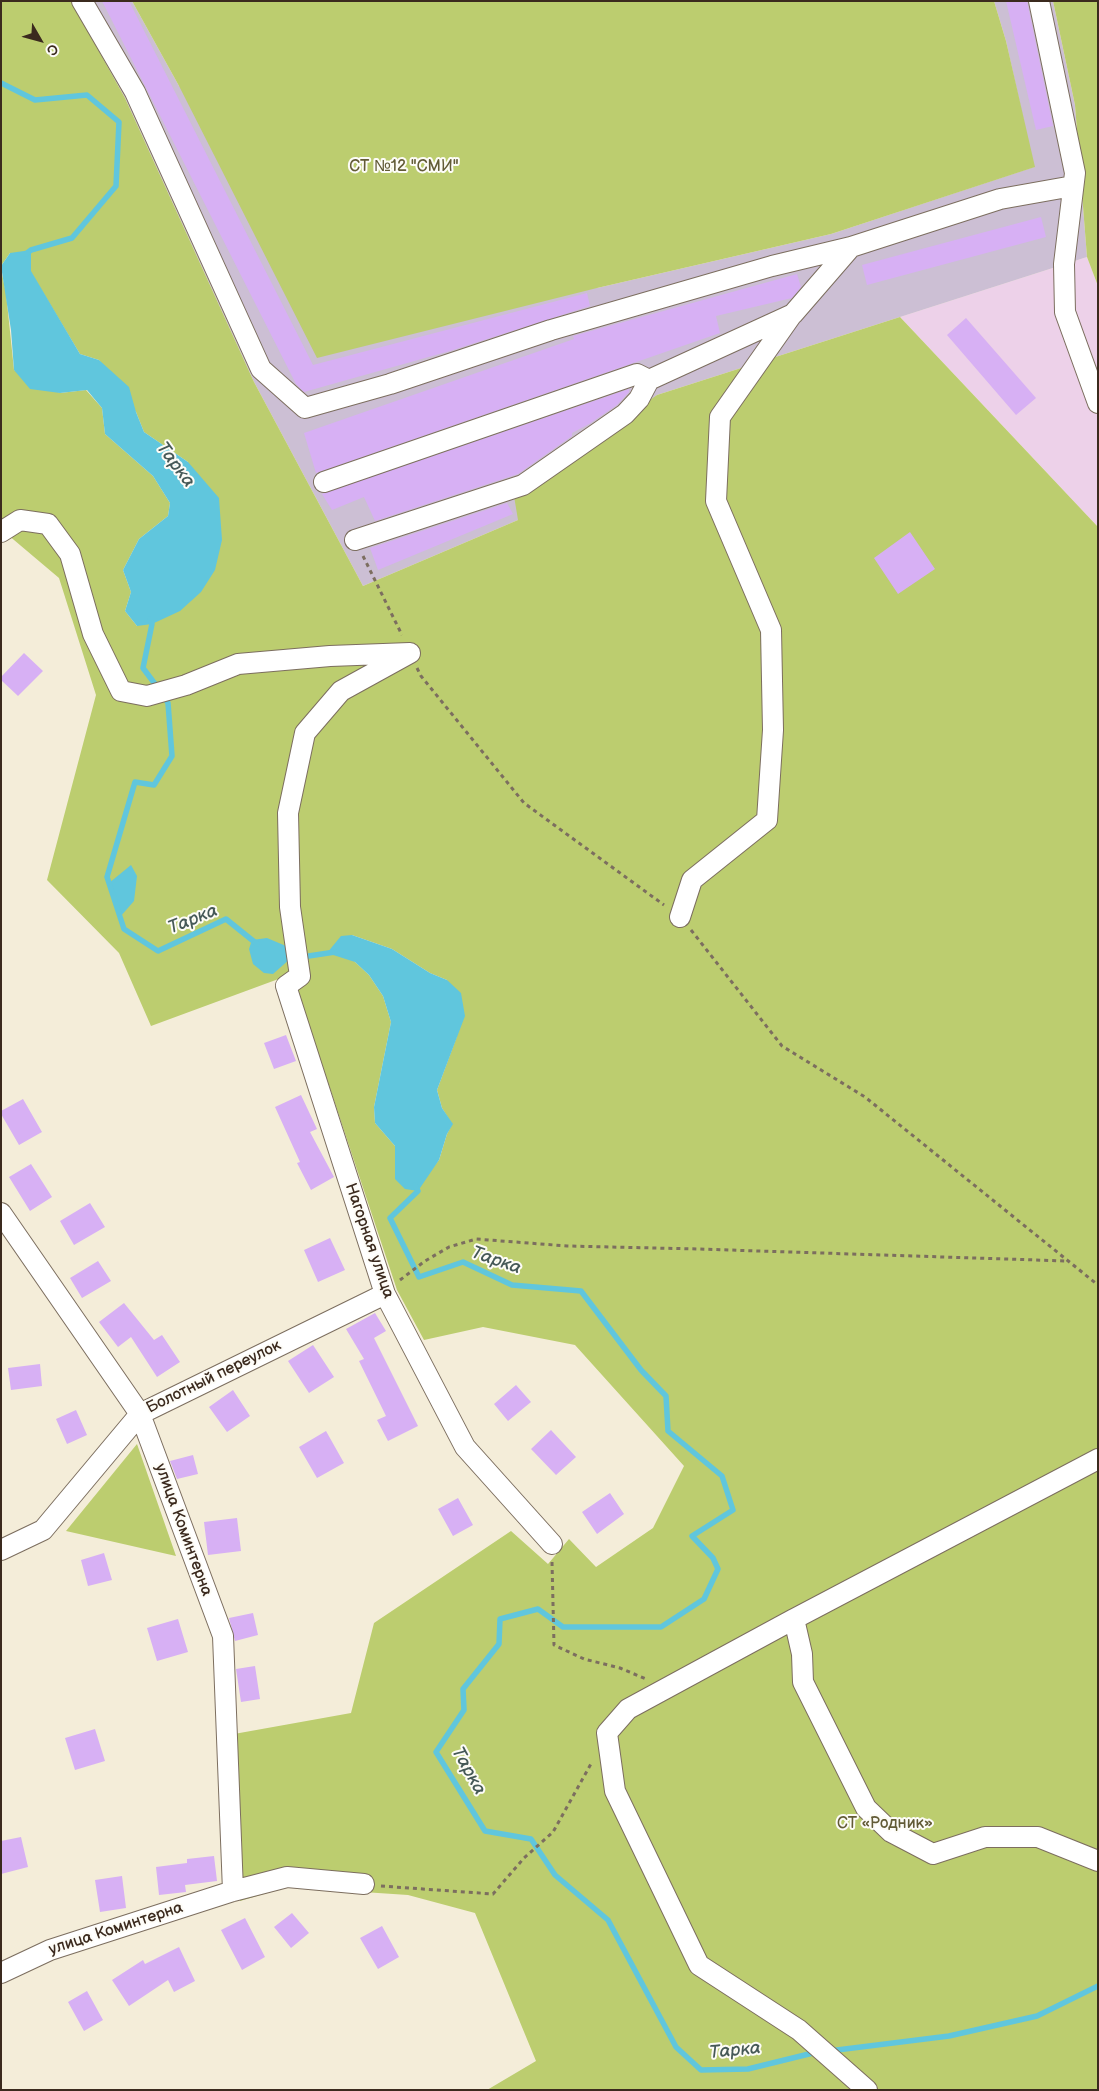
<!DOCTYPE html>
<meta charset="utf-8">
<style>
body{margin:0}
#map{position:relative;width:1099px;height:2091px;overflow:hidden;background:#f4edd9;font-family:"Balsamiq Sans",sans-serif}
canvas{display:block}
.frame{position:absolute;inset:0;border:2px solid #3b2a1e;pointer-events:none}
.north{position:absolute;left:15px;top:15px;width:50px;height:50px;-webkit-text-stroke:4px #fdfcf7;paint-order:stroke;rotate:128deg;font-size:14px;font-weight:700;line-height:20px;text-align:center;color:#3b2a1e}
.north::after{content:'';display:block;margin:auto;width:18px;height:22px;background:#3b2a1e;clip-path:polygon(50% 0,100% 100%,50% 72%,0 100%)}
</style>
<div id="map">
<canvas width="1099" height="2091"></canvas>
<div class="frame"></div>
<div class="north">С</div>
</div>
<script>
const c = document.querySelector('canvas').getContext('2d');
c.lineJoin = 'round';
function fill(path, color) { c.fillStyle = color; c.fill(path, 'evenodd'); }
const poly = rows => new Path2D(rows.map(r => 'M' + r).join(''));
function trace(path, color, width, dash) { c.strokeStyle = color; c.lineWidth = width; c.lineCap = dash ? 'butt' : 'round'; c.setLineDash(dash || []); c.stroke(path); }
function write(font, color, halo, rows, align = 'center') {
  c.font = font + ' "Balsamiq Sans",sans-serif'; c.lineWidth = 4; c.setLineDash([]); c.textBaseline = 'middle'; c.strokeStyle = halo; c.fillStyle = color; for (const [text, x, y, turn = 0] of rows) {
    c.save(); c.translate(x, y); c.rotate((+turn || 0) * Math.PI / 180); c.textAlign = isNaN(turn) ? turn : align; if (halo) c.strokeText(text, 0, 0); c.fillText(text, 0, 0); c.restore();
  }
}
fill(poly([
 [1087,257,1098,286,1098,527,900,317]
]), '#edd1e9');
fill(poly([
 [71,1,132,1,179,86,597,288,831,234,1034,167,1006,41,994,1,1053,1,1075,105,1087,257,657,395,518,520,363,586,254,382,125,98]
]), '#ccbfd4');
fill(poly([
 [1,1,71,1,125,98,254,382,363,586,518,520,514,496,657,395,900,317,1098,527,1098,2090,487,2090,536,2061,475,1913,408,1895,288,1887,240,1901,234,1734,351,1713,374,1623,511,1531,548,1564,569,1539,596,1567,653,1528,684,1466,575,1345,483,1327,424,1340,397,1290,292,974,151,1026,119,953,47,880,96,695,59,578,1,529,1,269,6,293,14,370,60,393,86,390,102,408,105,434,153,476,170,503,168,516,139,539,123,570,131,592,125,611,137,626,188,462,144,432,136,412,99,360,80,354,30,271,10,253,1,266],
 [352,935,392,949,430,973,447,980,457,1036,437,1090,442,1108,452,1124,447,1134,439,1160,429,1172,395,1179,395,1146,375,1123,374,1107,391,1022,383,996,369,975,354,961],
 [132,1,994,1,1006,41,1035,167,831,234,597,288,317,358,179,86],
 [1053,1,1098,1,1098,286,1087,257,1075,105],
 [137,1444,176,1556,66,1531]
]), '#bccd6f');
fill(poly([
 [31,250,31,271,80,354,99,360,129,387,136,412,144,432,188,462,219,498,222,540,215,570,201,592,180,611,152,624,137,626,125,611,131,592,123,570,139,539,168,516,170,503,153,476,105,434,102,408,87,390,60,393,30,389,14,370,11,330,1,266,10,253],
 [131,865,137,876,134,901,120,917,109,883],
 [352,935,392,949,430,973,447,980,461,993,465,1016,437,1090,442,1108,453,1124,447,1134,439,1160,418,1191,405,1189,395,1179,395,1146,375,1123,374,1107,391,1022,383,996,369,975,355,962,327,953,341,936],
 [267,938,286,946,291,958,273,974,264,973,253,964,249,949,252,940]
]), '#60c6dd');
trace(poly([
 [1,83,35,100,87,95,119,122,116,186,72,238,31,250,26,254],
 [150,619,152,624,143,668,158,688],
 [163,696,168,703,172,756,154,785,135,782,107,877,124,929,158,951,226,919,257,944],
 [302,957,335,952],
 [415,1185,418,1191,390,1218,419,1277,463,1262,512,1285,581,1291,641,1370,666,1396,668,1431,722,1476,733,1510,692,1536,713,1558,718,1569,704,1599,661,1627,563,1627,538,1609,500,1619,499,1644,463,1689,464,1710,436,1752,485,1831,531,1839,555,1875,608,1920,676,2047,701,2070,748,2069,817,2052],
 [829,2051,949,2036,1037,2016,1098,1986]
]), '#60c6dd', 5.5);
fill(poly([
 [102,1,129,1,313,365,587,293,590,306,450,351,304,392,296,384],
 [1006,1,1027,1,1053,126,1036,130],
 [1041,217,1046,237,867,285,862,265],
 [797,274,801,287,792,298,716,316,720,333,316,473,304,433,574,339,573,336],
 [966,318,1036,398,1016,415,947,335],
 [629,389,629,392,617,405,589,424,572,433,572,436,518,474,375,521,364,497,332,510,322,494],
 [507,503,513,514,378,570,370,548],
 [910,532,935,569,898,594,874,558],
 [24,653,43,671,18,696,1,680,1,677],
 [286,1035,296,1061,274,1069,264,1043],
 [301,1095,317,1129,310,1132,334,1177,311,1190,297,1163,300,1162,275,1107],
 [23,1099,42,1132,19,1145,1,1114,1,1111],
 [31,1164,52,1197,30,1211,9,1177],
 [90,1203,105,1227,74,1245,60,1221],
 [330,1238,345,1270,318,1282,304,1250],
 [98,1261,111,1281,82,1298,70,1278],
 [124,1303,154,1340,162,1335,180,1362,157,1377,131,1337,118,1347,99,1322],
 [375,1313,386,1331,374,1338,418,1426,388,1441,377,1420,386,1416,359,1361,364,1359,346,1329],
 [313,1345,334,1377,309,1393,288,1361],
 [40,1364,42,1386,11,1390,8,1368],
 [516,1385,531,1402,508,1421,494,1404],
 [233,1390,250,1416,227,1432,209,1407],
 [76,1410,87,1435,67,1444,56,1419],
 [551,1430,576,1457,556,1475,531,1449],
 [326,1431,344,1463,317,1478,299,1447],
 [193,1455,198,1474,177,1479,170,1461],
 [610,1493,624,1514,597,1534,582,1512],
 [458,1498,473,1525,453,1536,438,1509],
 [237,1518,241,1551,208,1555,204,1522],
 [104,1553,112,1580,88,1586,81,1560],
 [253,1613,258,1635,235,1641,229,1618],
 [178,1619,188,1652,157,1661,147,1628],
 [255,1666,260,1699,241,1702,236,1669],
 [95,1729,105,1761,75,1770,65,1738],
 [21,1837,28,1867,1,1874,1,1841],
 [214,1856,217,1881,185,1885,186,1892,159,1895,156,1867,187,1863,187,1859],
 [122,1876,126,1908,100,1912,95,1880],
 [292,1913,309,1933,291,1948,274,1927],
 [245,1918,265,1957,242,1970,221,1930],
 [382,1926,399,1957,378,1969,360,1938],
 [179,1947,195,1981,174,1992,168,1980,129,2006,112,1980,143,1960,145,1964],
 [87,1991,103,2020,84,2031,68,2002]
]), '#d7b0f4');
const minor = poly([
 [82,1,135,92,261,369,305,408,390,384,551,330,772,266,851,247],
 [1039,1,1075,173,1064,264,1065,312,1098,403],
 [324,482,637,374,649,380,793,314,851,247,1000,199,1073,186],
 [1,532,20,520,48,524,70,554,93,634,121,691,147,696,186,685,238,664,330,656,410,653,341,691,305,733,288,813,290,907,300,976,286,986,385,1294,465,1447,552,1544],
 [355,540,523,485,625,414,639,399,649,380],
 [680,917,692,880,767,820,773,730,771,630,716,501,720,417,791,316],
 [1,1213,140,1414,223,1636,233,1891],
 [1098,1459,794,1619,802,1654,803,1682,866,1808,891,1832,933,1854,985,1837,1038,1837,1098,1861],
 [1,1550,43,1530,140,1414,385,1294],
 [794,1619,628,1709,607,1733,615,1791,699,1965,799,2030,867,2090],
 [1,1973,50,1950,233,1891,287,1877,364,1884]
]);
trace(minor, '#7c6e5f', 22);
trace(poly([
 [363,556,402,635],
 [417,668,421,676,524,803,664,905],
 [691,930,782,1046,865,1097,1098,1285],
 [400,1280,425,1261,449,1247,476,1239,567,1246,698,1249,1067,1261],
 [552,1562,554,1645,584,1659,620,1668,646,1679],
 [381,1886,493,1894,524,1858,553,1832,592,1762]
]), '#7c6e5f', 3, [4, 4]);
trace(minor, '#fff', 20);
write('16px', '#625b36', '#fdfcf7', [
 ["СТ №12 \"СМИ\"",404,167],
 ["СТ «Родник»",885,1824]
]);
write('16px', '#3b2a1e', '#fdfcf7', [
 ["Нагорная улица",369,1241,71],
 ["Болотный переулок",214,1377,-26],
 ["улица Коминтерна",183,1530,70],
 ["улица Коминтерна",116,1929,-18]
]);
write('italic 18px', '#465957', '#fdfcf7', [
 ["Тарка",175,465,53],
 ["Тарка",193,920,-22],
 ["Тарка",496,1261,19],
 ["Тарка",468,1771,61],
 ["Тарка",735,2051,-6]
]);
</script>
